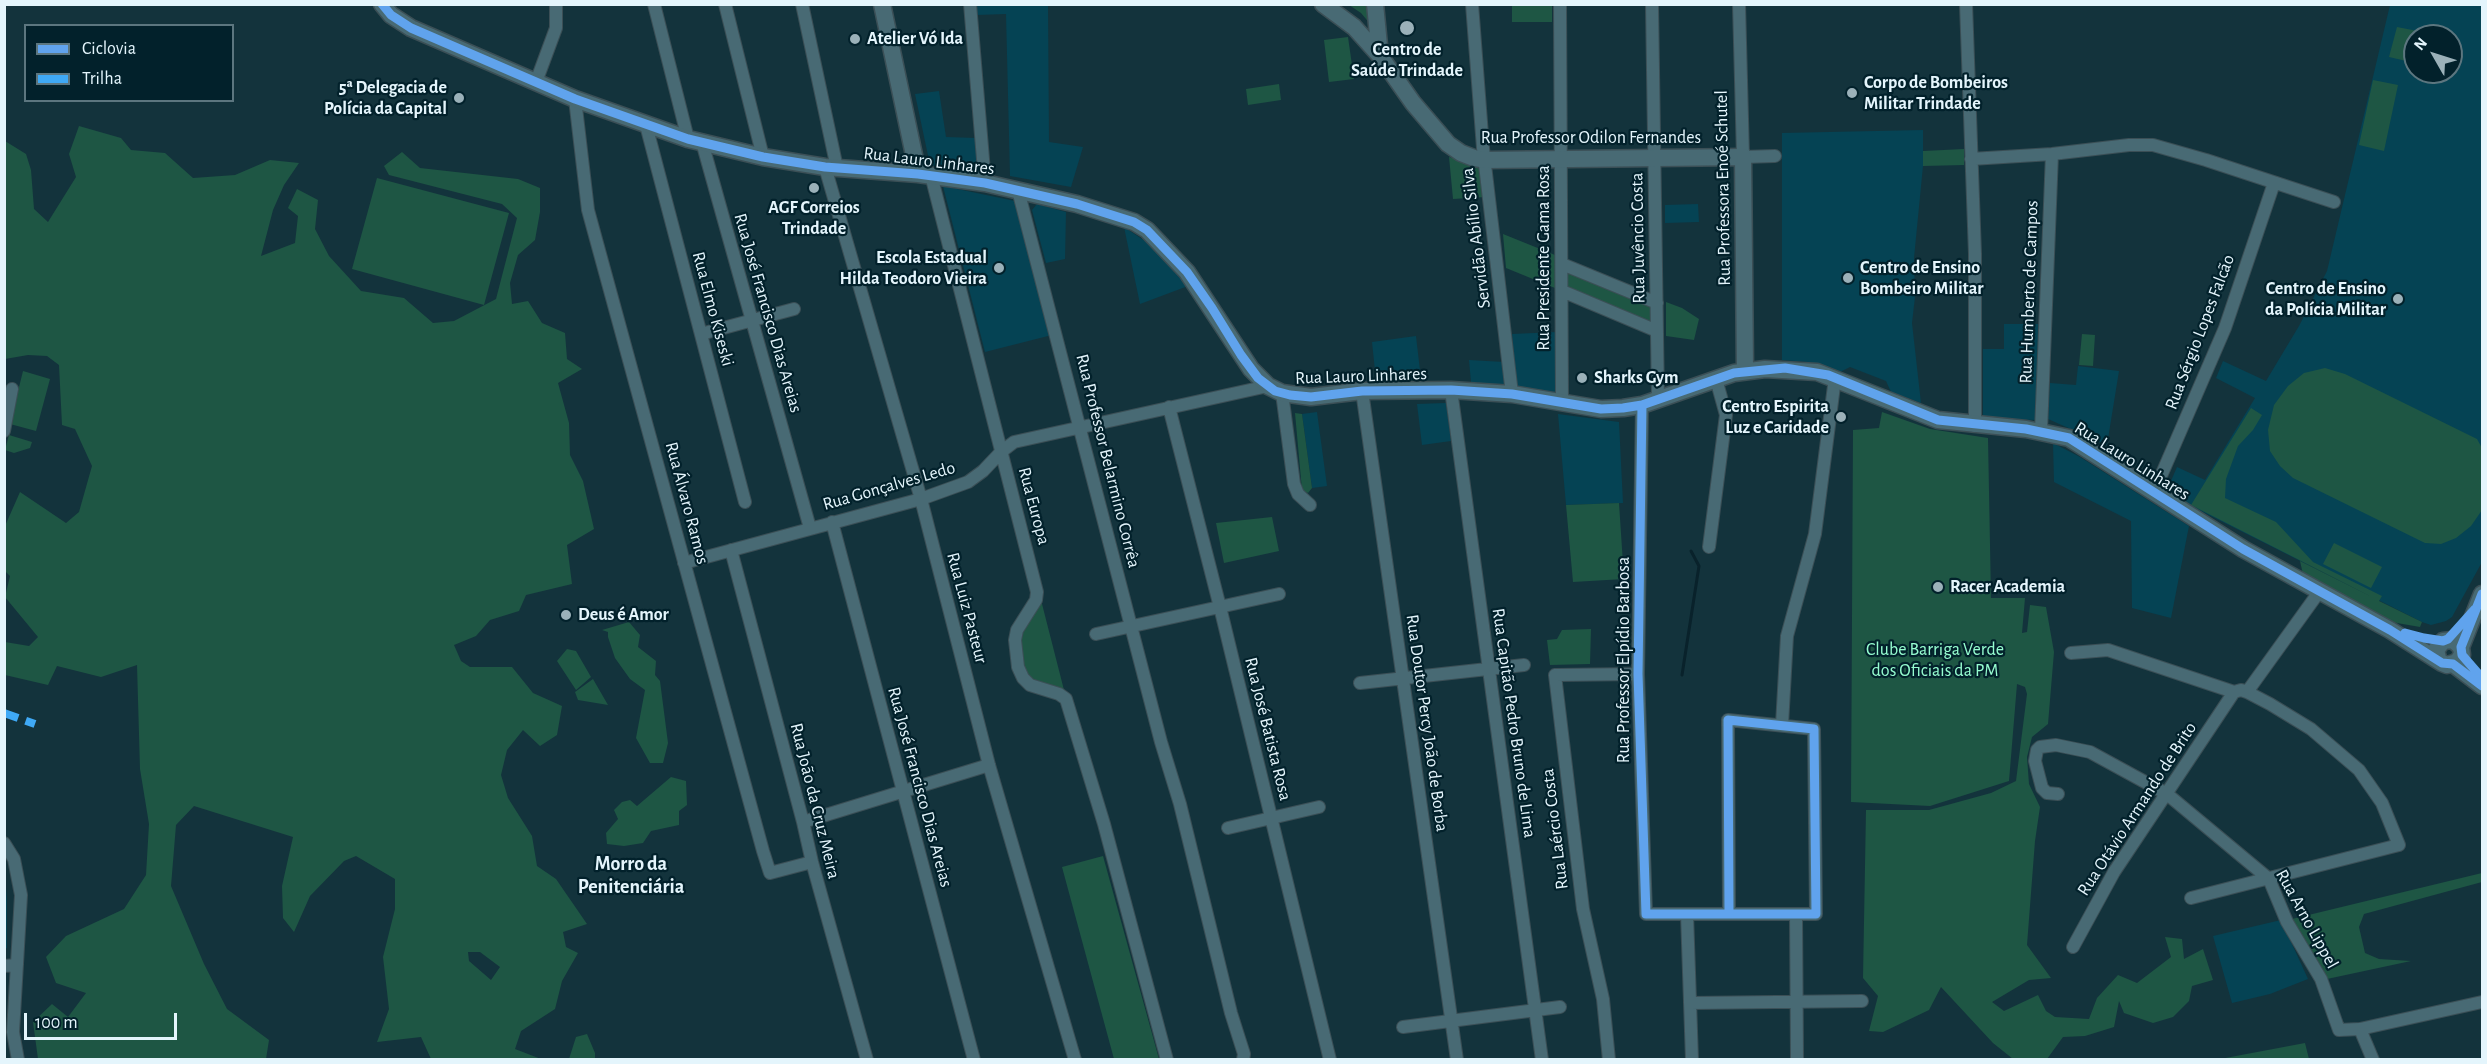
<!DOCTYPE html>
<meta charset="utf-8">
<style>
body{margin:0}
#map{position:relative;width:2487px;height:1064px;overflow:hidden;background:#13333c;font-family:"Alegreya Sans",sans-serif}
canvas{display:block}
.frame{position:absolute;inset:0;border:6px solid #e4f5fc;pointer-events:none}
.legend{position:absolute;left:24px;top:24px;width:210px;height:78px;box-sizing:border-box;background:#02212b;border:2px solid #5c767f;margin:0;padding:8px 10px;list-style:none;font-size:18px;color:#e4f5fc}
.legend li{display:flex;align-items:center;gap:12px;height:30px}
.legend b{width:30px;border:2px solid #5c767f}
.north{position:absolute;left:2403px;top:24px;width:60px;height:60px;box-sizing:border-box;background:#02212b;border:2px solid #5c767f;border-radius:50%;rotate:309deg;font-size:16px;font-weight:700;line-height:24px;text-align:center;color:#e4f5fc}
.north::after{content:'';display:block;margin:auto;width:21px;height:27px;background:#9bb1b9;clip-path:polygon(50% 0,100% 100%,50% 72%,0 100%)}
.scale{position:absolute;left:24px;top:1013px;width:153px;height:27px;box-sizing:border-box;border:3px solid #e4f5fc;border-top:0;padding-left:8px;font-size:18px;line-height:21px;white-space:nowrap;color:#e4f5fc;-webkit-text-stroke:4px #02212b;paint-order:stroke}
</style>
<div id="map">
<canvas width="2487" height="1064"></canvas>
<div class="frame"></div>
<ul class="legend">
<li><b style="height:8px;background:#60a3ed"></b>Ciclovia</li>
<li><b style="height:8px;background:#3fa9f5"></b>Trilha</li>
</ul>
<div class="north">N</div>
<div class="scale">100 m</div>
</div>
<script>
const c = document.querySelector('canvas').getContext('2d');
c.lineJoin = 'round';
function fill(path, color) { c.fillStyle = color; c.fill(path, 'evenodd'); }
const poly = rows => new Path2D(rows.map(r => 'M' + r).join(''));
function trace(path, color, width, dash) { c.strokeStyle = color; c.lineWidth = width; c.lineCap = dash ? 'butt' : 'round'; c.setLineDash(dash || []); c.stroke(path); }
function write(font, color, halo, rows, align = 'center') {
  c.font = font + ' "Alegreya Sans",sans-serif'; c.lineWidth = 4.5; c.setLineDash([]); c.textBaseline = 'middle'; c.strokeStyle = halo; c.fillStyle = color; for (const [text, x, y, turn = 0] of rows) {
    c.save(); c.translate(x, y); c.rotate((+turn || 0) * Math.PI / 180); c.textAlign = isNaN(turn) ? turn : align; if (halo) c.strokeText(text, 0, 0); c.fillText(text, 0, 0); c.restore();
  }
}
fill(poly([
 [976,5,1048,5,1049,142,1083,147,1071,187,1010,176,1006,14,976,15],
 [2390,5,2482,5,2482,562,2452,617,2446,621,2431,625,2422,622,2189,505,2167,490,2177,467,2205,480,2255,398,2216,378,2223,361,2266,381,2299,326,2327,271],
 [2415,36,2451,36,2451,72,2415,72],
 [939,91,946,137,976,138,980,173,930,165,915,94],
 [1923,130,1923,166,1914,258,1915,297,1912,323,1921,403,1891,392,1886,381,1850,367,1840,372,1808,362,1782,360,1782,133],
 [943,186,1015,201,1052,335,985,352],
 [1037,204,1066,212,1065,259,1046,263,1032,210],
 [1698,204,1699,222,1665,223,1665,205],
 [1124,227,1148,243,1188,286,1140,304],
 [2004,324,2039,324,2035,420,1983,418,1983,349,2004,349],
 [1557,332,1559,401,1517,392,1512,334],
 [1416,336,1421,379,1376,380,1372,342],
 [1469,360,1504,362,1507,387,1471,382],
 [2078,366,2119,371,2107,445,2048,419,2050,383,2076,385],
 [1446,403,1451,441,1422,445,1417,404],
 [1317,412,1327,486,1312,488,1302,414],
 [1558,414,1619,422,1623,503,1566,505],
 [2053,443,2080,457,2189,526,2171,618,2132,608,2131,521,2054,482],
 [5,874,7,901,7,948,5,949],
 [2281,920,2308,979,2270,994,2232,1003,2213,936]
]), '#054354');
fill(poly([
 [1349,5,1369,5,1371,25,1361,13],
 [1512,5,1552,5,1552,22,1512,22],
 [2397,27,2438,35,2415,36,2415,63,2389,57],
 [1348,37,1354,79,1329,82,1324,40],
 [2373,80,2398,85,2384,151,2359,145],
 [1279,84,1281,100,1248,105,1246,89],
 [79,126,121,138,131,150,165,153,193,178,235,175,270,160,299,163,284,185,273,210,261,256,295,243,298,216,288,208,297,189,318,200,315,229,329,256,361,291,404,298,433,323,454,321,496,299,517,218,502,204,389,175,384,166,402,152,420,168,518,179,540,188,540,212,535,240,518,255,510,283,512,304,528,301,542,323,565,333,567,359,582,369,558,383,569,423,570,455,583,481,594,529,567,545,572,584,526,595,519,611,490,620,476,636,454,645,461,661,470,667,512,667,533,693,562,706,557,735,540,746,523,730,507,750,501,775,508,798,532,836,537,866,556,879,587,924,563,932,566,947,578,953,562,981,555,1009,521,1031,515,1049,541,1059,431,1059,421,1037,377,1042,389,1009,383,957,395,909,395,879,356,856,344,861,310,896,294,932,283,918,282,886,293,837,194,806,176,825,171,886,204,964,227,1009,269,1040,266,1059,38,1059,33,1022,52,1004,68,1017,86,993,56,983,46,957,66,936,124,909,146,875,149,824,140,769,137,665,101,677,57,666,48,685,5,675,5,642,29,646,38,637,5,597,10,576,5,571,5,526,20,492,66,523,79,512,92,466,75,429,62,425,59,365,47,356,28,355,5,359,5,141,26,154,31,170,34,209,48,222,76,177,69,154],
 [468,952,480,952,500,967,491,980,469,961],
 [1964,149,1964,165,1923,166,1923,151],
 [1449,157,1484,165,1485,197,1453,199],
 [377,178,509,213,484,305,352,269],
 [1503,234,1555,255,1555,288,1506,268],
 [1567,270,1652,305,1652,326,1567,290],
 [1666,302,1682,308,1699,319,1694,340,1666,336],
 [2082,334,2095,335,2093,366,2079,365],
 [2325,368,2345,374,2477,439,2482,448,2482,510,2471,526,2456,538,2441,544,2425,543,2293,478,2280,466,2270,451,2268,430,2274,405,2288,386,2304,373],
 [23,371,50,379,36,431,10,424],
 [2251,408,2262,415,2253,430,2238,446,2226,479,2225,498,2276,522,2313,562,2382,596,2379,601,2422,622,2420,627,2397,623,2369,613,2304,579,2300,561,2372,597,2191,505],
 [1882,412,1930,429,1988,438,1991,598,2025,598,2022,633,2027,632,2030,605,2046,607,2054,652,2048,724,2032,737,2027,757,2029,784,2040,807,2035,841,2027,945,2051,978,2029,980,1992,1002,2004,1011,2038,995,2046,1011,2055,1017,2089,1019,2097,998,2118,975,2137,983,2171,957,2165,937,2182,939,2184,959,2203,949,2213,980,2192,986,2189,1001,2173,1017,2153,1023,2124,1013,2119,1001,2114,1027,2085,1036,2063,1037,2047,1059,2013,1059,1993,1043,1941,987,1929,1010,1883,1032,1869,1031,1878,996,1863,978,1866,810,1929,810,1991,793,2016,781,2027,694,2025,687,2017,684,2009,781,1930,806,1851,802,1853,430,1879,428],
 [1295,413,1302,414,1312,488,1308,493,1302,490],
 [9,435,32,442,30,448,14,453,5,450],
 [1619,503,1624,579,1573,582,1566,505],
 [1272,517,1279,551,1224,563,1216,523],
 [2334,543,2382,567,2371,588,2323,564],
 [1041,600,1064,690,1053,690,1028,677,1020,659,1020,637,1027,621],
 [629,622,640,635,638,647,656,661,655,675,660,681,668,743,663,763,650,763,636,738,645,690,630,679,615,658,608,637,608,632,602,630],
 [1591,629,1590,664,1550,665,1547,640,1557,639,1562,630],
 [567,649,576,651,591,677,576,690,557,661],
 [593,679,608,705,578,700,575,692],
 [671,777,686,781,687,805,679,811,679,825,651,831,643,843,624,846,607,844,606,833,618,819,614,810,622,802,630,800,637,806],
 [1103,856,1159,1059,1114,1059,1062,867],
 [2482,873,2482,882,2364,914,2359,927,2365,953,2379,959,2411,961,2327,979,2292,919],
 [587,1034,595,1053,595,1059,569,1059,576,1037],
 [2305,1043,2309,1059,2220,1059]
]), '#1e5644');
trace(poly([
 [1682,675,1699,566,1691,551]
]), '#09222b', 3);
const street = poly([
 [654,4,688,139],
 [725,4,763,157],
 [802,4,837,168],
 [970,4,985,183],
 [1472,4,1483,148,1512,394],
 [1560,4,1562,403],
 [1652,4,1658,400],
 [1739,4,1743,157,1775,156],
 [1966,4,1975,254,1975,426],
 [536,82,556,28,556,4],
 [575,99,588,210,763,851,770,873,812,862],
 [646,125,745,502],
 [702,142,810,528],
 [1971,159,2052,154,2129,145,2153,145,2206,160,2334,202],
 [825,167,921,499,989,765,1075,1060],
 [931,175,1037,592,1036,600,1017,630,1015,640,1018,667,1023,678,1030,685,1059,694,1066,699,1104,824,1167,1060],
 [1018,190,1161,742,1180,804,1231,1013,1244,1054,1243,1060],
 [1562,264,1657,303],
 [1562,291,1657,331],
 [701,334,794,309],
 [1451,390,1542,1060],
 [1362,391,1457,1060],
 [1282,393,1294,484,1298,494,1310,505],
 [1642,405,1638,674,1646,914,1816,914,1814,729,1728,720,1729,914],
 [1169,407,1220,607,1330,1060],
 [4,431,12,389],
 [2041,431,2052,154],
 [2154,492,2225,328,2274,183],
 [832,522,974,1060],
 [1709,547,1726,415,1716,379],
 [731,550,803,822,812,862,867,1060],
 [684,563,921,499,968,482,983,471,1001,452,1014,442,1268,386],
 [1096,634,1279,594],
 [2071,653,2108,650,2234,692,2241,690,2247,692,2270,704,2311,729,2359,770,2382,803,2399,845,2191,898],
 [1360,683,1524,665],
 [2247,692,2319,592],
 [1782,725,1787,636,1815,534,1835,378],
 [2058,794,2047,793,2042,788,2035,761,2037,750,2040,747,2056,745,2090,752,2167,794,2269,879,2287,922,2321,979,2339,1030,2360,1029,2482,1002],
 [803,822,989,765],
 [1228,828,1319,807],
 [4,843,14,859,21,895,13,1032,18,1060],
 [1687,914,1692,1060],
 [1796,914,1797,1060],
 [2073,947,2114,872,2234,692],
 [4,966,17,965],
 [1690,1003,1862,1001],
 [1403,1027,1560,1007],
 [2360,1029,2373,1060],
 [1609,1060,1603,999,1583,909,1555,675,1638,674]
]);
const secondary = poly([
 [382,4,391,15,411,28,575,99,688,139,763,157,825,167,918,174,985,183,1077,204,1134,222,1147,230,1187,272,1251,369,1268,386,1282,393,1311,397,1362,391,1451,390,1512,394,1601,409,1623,408,1642,405,1734,373,1765,369,1817,372,1938,420,2026,429,2069,438,2243,549,2390,630,2442,663,2447,665,2457,662,2462,655,2461,647,2453,640,2443,641,2436,650,2438,658],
 [882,4,918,174],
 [1323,4,1354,27,1380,56,1413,103,1448,144,1461,153,1474,158,1485,160,1743,157,1745,371],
 [1375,4,1380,56],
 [2461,647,2482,594],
 [2453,664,2482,686]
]);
trace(street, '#3b4f56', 14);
trace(secondary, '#3b4f56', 19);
trace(street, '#486a74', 12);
trace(secondary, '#486a74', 16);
trace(poly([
 [4,713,35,724]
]), '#3fa9f5', 8, [15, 8]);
trace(poly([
 [382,4,391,15,411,28,575,99,688,139,763,157,825,167,918,174,985,183,1077,204,1134,222,1147,230,1187,272,1212,308,1241,355,1258,378,1275,391,1290,395,1311,397,1362,391,1451,390,1512,394,1601,409,1623,408,1642,405,1734,373,1785,368,1828,375,1938,420,2026,429,2069,438,2243,549,2390,630,2442,663,2453,664,2482,686],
 [1642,405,1638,674,1646,914,1816,914,1814,729,1728,720,1729,914],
 [2482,594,2461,647,2462,655,2482,678],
 [2405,633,2424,638,2443,641,2448,639,2475,609]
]), '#60a3ed', 9);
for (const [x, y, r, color] of [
 [1407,28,8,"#9bb1b9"],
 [855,39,6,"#9bb1b9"],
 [1852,93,6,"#9bb1b9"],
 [459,98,6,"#9bb1b9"],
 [814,188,6,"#9bb1b9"],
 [999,268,6,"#9bb1b9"],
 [1848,278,6,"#9bb1b9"],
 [2398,299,6,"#9bb1b9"],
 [1582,378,6,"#9bb1b9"],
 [1841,417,6,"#9bb1b9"],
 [1938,587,6,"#9bb1b9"],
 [566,615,6,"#9bb1b9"]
]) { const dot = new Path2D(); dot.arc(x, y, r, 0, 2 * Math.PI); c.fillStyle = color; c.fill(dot); trace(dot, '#02212b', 2); }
write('bold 18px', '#e4f5fc', '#02212b', [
 ["Atelier Vó Ida",867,39],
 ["Centro de",1407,50,"center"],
 ["Saúde Trindade",1407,71,"center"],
 ["Corpo de Bombeiros",1864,83],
 ["Militar Trindade",1864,104],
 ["5ª Delegacia de",447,88,"right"],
 ["Polícia da Capital",447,109,"right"],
 ["AGF Correios",814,208,"center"],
 ["Trindade",814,229,"center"],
 ["Escola Estadual",987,258,"right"],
 ["Hilda Teodoro Vieira",987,279,"right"],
 ["Centro de Ensino",1860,268],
 ["Bombeiro Militar",1860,289],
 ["Centro de Ensino",2386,289,"right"],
 ["da Polícia Militar",2386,310,"right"],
 ["Sharks Gym",1594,378],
 ["Centro Espirita",1829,407,"right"],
 ["Luz e Caridade",1829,428,"right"],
 ["Racer Academia",1950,587],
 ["Deus é Amor",578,615]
], 'left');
write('18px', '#e4f5fc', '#02212b', [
 ["Rua Professor Odilon Fernandes",1591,138],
 ["Rua Lauro Linhares",929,161,7],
 ["Rua Professora Enoé Schutel",1723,188,-91],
 ["Servidão Abílio Silva",1476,238,-97],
 ["Rua Juvêncio Costa",1638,238,-91],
 ["Rua Presidente Gama Rosa",1544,258,-90],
 ["Rua Humberto de Campos",2029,292,-88],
 ["Rua Elmo Kiseski",713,309,75],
 ["Rua José Francisco Dias Areias",768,313,74],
 ["Rua Sérgio Lopes Falcão",2200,332,-69],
 ["Rua Lauro Linhares",1361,376,-2],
 ["Rua Professor Belarmino Corrêa",1108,461,76],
 ["Rua Lauro Linhares",2132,461,32],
 ["Rua Gonçalves Ledo",889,486,-16],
 ["Rua Álvaro Ramos",687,503,75],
 ["Rua Europa",1034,506,75],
 ["Rua Luiz Pasteur",967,608,75],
 ["Rua Professor Elpídio Barbosa",1624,660,-90],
 ["Rua Doutor Percy João de Borba",1427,723,82],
 ["Rua Capitão Pedro Bruno de Lima",1514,723,82],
 ["Rua José Batista Rosa",1268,729,76],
 ["Rua José Francisco Dias Areias",920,787,75],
 ["Rua João da Cruz Meira",815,801,76],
 ["Rua Otávio Armando de Brito",2137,809,-57],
 ["Rua Laércio Costa",1555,829,-97],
 ["Rua Arno Lippel",2307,919,61]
]);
write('18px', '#96fdd0', '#02212b', [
 ["Clube Barriga Verde",1935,650],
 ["dos Oficiais da PM",1935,671]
]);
write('bold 20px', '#e4f5fc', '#02212b', [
 ["Morro da",631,864],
 ["Penitenciária",631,887]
]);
</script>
